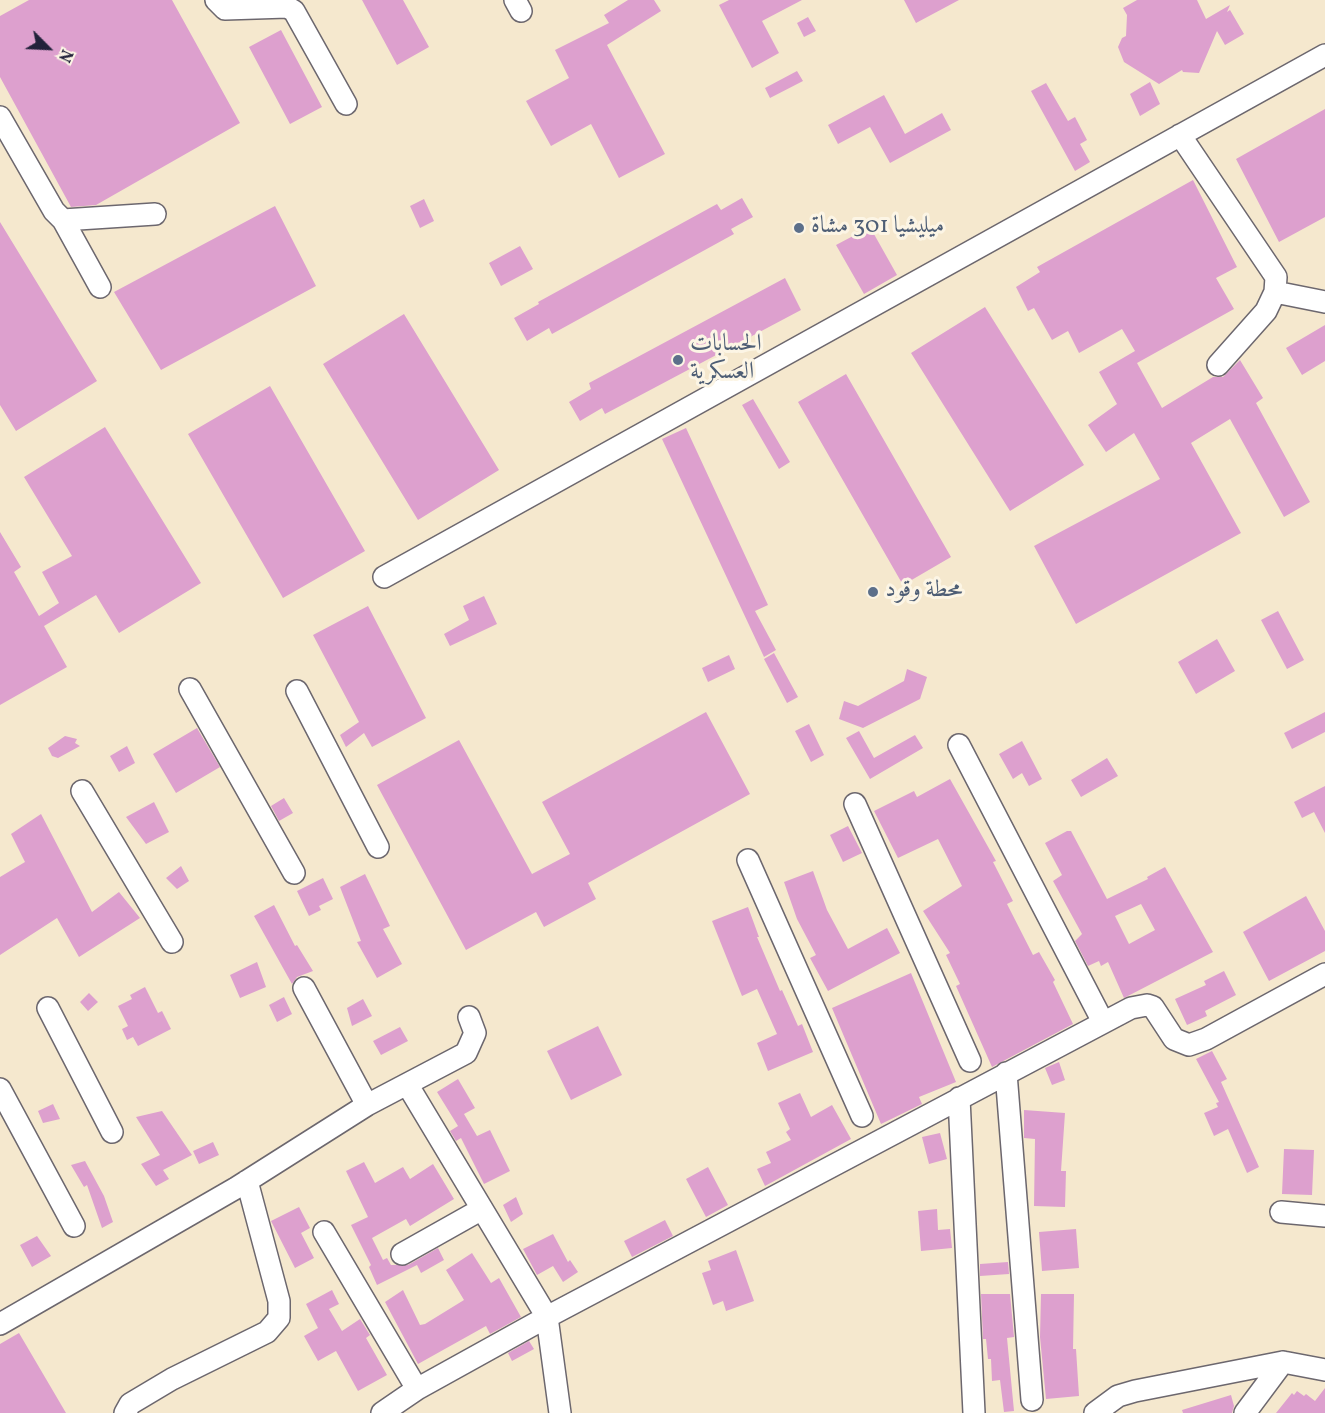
<!DOCTYPE html>
<meta charset="utf-8">
<style>
body{margin:0}
#map{position:relative;width:1325px;height:1413px;overflow:hidden;background:#f5e8ce;font-family:Vollkorn,serif}
canvas{display:block}
.north{position:absolute;left:18px;top:18px;width:60px;height:60px;-webkit-text-stroke:4px #fcf5e5;paint-order:stroke;rotate:114deg;font-size:16px;font-weight:700;line-height:24px;text-align:center;color:#22223b}
.north::after{content:'';display:block;margin:auto;width:21px;height:27px;background:#22223b;clip-path:polygon(50% 0,100% 100%,50% 72%,0 100%)}
</style>
<div id="map">
<canvas width="1325" height="1413"></canvas>
<div class="north">N</div>
</div>
<script>
const c = document.querySelector('canvas').getContext('2d');
c.lineJoin = 'round';
function fill(path, color) { c.fillStyle = color; c.fill(path, 'evenodd'); }
const poly = rows => new Path2D(rows.map(r => 'M' + r).join(''));
function trace(path, color, width, dash) { c.strokeStyle = color; c.lineWidth = width; c.lineCap = dash ? 'butt' : 'round'; c.setLineDash(dash || []); c.stroke(path); }
function write(font, color, halo, rows, align = 'center') {
  c.font = font + ' Vollkorn,Amiri,serif'; c.lineWidth = 6; c.setLineDash([]); c.textBaseline = 'middle'; c.strokeStyle = halo; c.fillStyle = color; for (const [text, x, y, turn = 0] of rows) {
    c.save(); c.translate(x, y); c.rotate((+turn || 0) * Math.PI / 180); c.textAlign = isNaN(turn) ? turn : align; if (halo) c.strokeText(text, 0, 0); c.fillText(text, 0, 0); c.restore();
  }
}
fill(poly([
 [29,0,172,0,240,123,96,205,71,207,0,77,0,16],
 [362,0,403,0,429,47,397,65],
 [628,0,654,0,661,11,607,45,665,154,619,178,591,124,551,146,526,101,569,78,555,50,609,23,604,15],
 [729,0,802,0,762,21,779,53,752,68,719,5],
 [904,0,959,0,916,23],
 [1137,0,1197,0,1206,19,1230,5,1227,12,1230,10,1244,34,1225,45,1217,31,1199,73,1183,72,1182,70,1159,84,1124,62,1118,47,1122,38,1126,36,1127,15,1123,8],
 [808,17,816,31,804,37,797,23],
 [281,30,322,107,290,124,249,47],
 [797,71,803,81,770,98,765,88],
 [1150,82,1160,104,1140,116,1130,94],
 [1046,83,1068,121,1075,117,1087,140,1080,144,1090,162,1075,171,1031,91],
 [884,95,905,134,942,113,951,130,890,163,870,127,838,144,828,125],
 [1325,109,1325,217,1279,242,1236,159],
 [1193,180,1237,267,1216,278,1234,309,1137,363,1162,408,1213,377,1223,377,1240,360,1263,398,1256,403,1310,502,1284,517,1230,419,1191,443,1241,533,1076,624,1034,546,1160,479,1134,433,1106,452,1088,425,1117,404,1099,372,1135,351,1122,329,1079,353,1068,331,1052,340,1034,308,1028,311,1016,287,1040,272,1037,267],
 [742,198,753,217,731,229,734,234,552,334,549,328,527,341,514,318,539,304,538,302,717,204,721,210],
 [424,199,434,221,420,228,410,206],
 [275,206,316,286,161,370,114,292],
 [0,222,97,381,16,431,0,405],
 [870,227,897,275,864,294,836,245],
 [520,246,533,269,501,286,489,263],
 [785,278,801,310,605,414,602,408,580,421,569,402,591,389,589,383],
 [985,307,1084,465,1010,511,911,353],
 [404,314,499,470,418,520,323,364],
 [1325,325,1325,361,1302,375,1286,348],
 [846,374,951,557,903,585,798,402],
 [270,386,365,551,283,598,188,434],
 [753,399,790,462,779,469,742,405],
 [105,427,201,583,119,633,96,595,44,626,67,667,0,705,0,532,21,567,14,572,39,616,59,603,42,572,72,556,24,477],
 [686,428,768,605,755,611,776,650,764,657,662,439],
 [484,596,497,624,450,646,444,634,469,620,463,606],
 [368,606,426,718,372,747,364,733,346,747,340,735,359,722,313,635],
 [1278,611,1304,660,1287,669,1261,620],
 [1217,639,1235,671,1196,694,1178,662],
 [774,653,798,697,787,703,764,659],
 [729,655,735,669,708,682,702,668],
 [907,669,927,677,920,699,863,728,839,719,844,701,858,706,904,681],
 [706,712,750,794,588,883,596,899,544,927,536,912,466,950,377,785,459,740,532,874,570,854,542,802],
 [1325,712,1325,732,1292,749,1284,733],
 [809,724,824,755,811,762,795,731],
 [197,728,220,767,176,793,153,754],
 [859,731,874,758,915,735,923,748,870,779,846,738],
 [65,736,77,739,75,743,80,746,58,758,52,756,48,748],
 [1022,741,1042,779,1029,786,1022,773,1013,779,999,754],
 [127,746,135,763,119,772,110,756],
 [1107,758,1118,776,1081,797,1071,780],
 [950,779,996,861,993,862,1013,901,1007,904,1033,955,1039,952,1055,980,1053,982,1073,1024,992,1067,956,986,960,984,946,955,950,953,923,911,962,886,938,839,898,858,874,811,914,791,917,797],
 [1325,786,1325,833,1314,812,1302,818,1294,802],
 [284,798,293,813,279,821,271,806],
 [154,802,169,832,146,844,126,817],
 [41,814,92,912,119,892,140,918,79,957,57,918,0,955,0,877,25,862,11,834],
 [848,826,862,853,843,862,830,835],
 [1067,831,1071,831,1107,899,1148,879,1147,877,1165,867,1213,952,1124,998,1108,962,1101,966,1099,961,1088,966,1075,941,1082,934,1053,881,1062,875,1045,843],
 [1141,904,1155,930,1129,944,1115,916],
 [181,866,189,881,177,889,166,878],
 [813,871,827,910,848,949,887,928,900,953,828,991,810,958,816,955,797,919,784,882],
 [365,874,390,926,383,929,402,964,377,978,357,942,361,941,340,887],
 [323,878,333,899,319,906,321,910,309,916,297,891],
 [1306,896,1325,931,1325,951,1269,981,1243,932],
 [274,905,295,946,297,945,313,971,297,977,292,984,254,916],
 [748,907,759,937,757,937,780,991,782,990,798,1026,802,1024,813,1052,768,1071,757,1043,777,1034,757,989,742,996,712,921],
 [257,962,266,987,240,998,230,975],
 [1224,971,1236,995,1205,1011,1207,1016,1187,1025,1175,999,1206,985,1204,981],
 [911,973,956,1082,919,1097,922,1104,881,1124,832,1008],
 [145,987,158,1013,162,1011,171,1029,138,1046,133,1037,127,1040,122,1029,128,1026,118,1006,132,999,130,995],
 [89,993,98,1002,88,1011,80,1002],
 [284,997,292,1014,277,1022,269,1005],
 [363,999,372,1016,352,1026,347,1008],
 [598,1026,622,1075,571,1100,547,1051],
 [400,1027,408,1041,381,1055,373,1041],
 [1212,1051,1227,1079,1221,1082,1259,1167,1247,1173,1228,1129,1214,1136,1204,1113,1218,1107,1216,1103,1219,1102,1196,1059],
 [1059,1062,1065,1080,1052,1085,1045,1068],
 [458,1079,475,1108,464,1114,477,1136,490,1130,510,1171,484,1184,461,1138,456,1141,450,1131,458,1126,437,1092],
 [800,1093,811,1117,832,1105,851,1139,765,1186,757,1169,771,1163,766,1152,791,1140,786,1132,790,1129,778,1103],
 [53,1104,60,1119,43,1123,38,1111],
 [1024,1110,1065,1113,1061,1171,1066,1171,1065,1207,1034,1206,1035,1139,1024,1138],
 [162,1111,192,1155,163,1170,169,1179,156,1186,141,1164,160,1155,136,1117],
 [940,1133,947,1159,929,1164,922,1137],
 [213,1142,219,1155,199,1164,193,1151],
 [1284,1149,1314,1150,1312,1195,1282,1194],
 [85,1161,104,1196,113,1222,102,1228,87,1185,84,1187,71,1165],
 [364,1162,375,1183,403,1167,410,1179,433,1164,454,1199,410,1226,406,1219,372,1238,383,1260,387,1258,391,1265,408,1265,438,1248,444,1260,421,1273,417,1265,377,1285,369,1267,371,1265,351,1225,368,1217,346,1171],
 [708,1167,728,1205,706,1217,686,1179],
 [516,1197,523,1214,511,1222,503,1205],
 [299,1207,310,1228,301,1233,314,1258,295,1268,271,1221],
 [937,1209,938,1230,950,1229,952,1248,921,1251,918,1211],
 [665,1220,673,1236,632,1257,624,1241],
 [1076,1229,1079,1268,1042,1271,1039,1232],
 [553,1234,568,1262,570,1260,578,1272,563,1282,553,1266,537,1275,523,1249],
 [37,1236,51,1256,32,1267,20,1245],
 [736,1250,754,1301,726,1311,723,1301,713,1305,702,1273,711,1270,708,1261],
 [472,1253,491,1283,499,1278,521,1317,490,1334,486,1326,418,1364,385,1302,403,1290,420,1325,425,1324,464,1300,446,1270],
 [1008,1262,1009,1274,980,1276,980,1264],
 [332,1290,339,1304,329,1309,342,1331,360,1319,370,1335,366,1338,387,1375,358,1391,336,1351,318,1361,304,1336,318,1328,306,1304],
 [981,1294,1010,1294,1014,1337,1007,1338,1014,1411,1004,1412,1000,1380,992,1381,991,1359,988,1359,986,1339,983,1339],
 [1041,1294,1074,1294,1073,1349,1076,1349,1079,1396,1046,1399,1040,1337],
 [19,1333,66,1413,0,1413,0,1344],
 [529,1341,534,1349,512,1361,508,1353],
 [1325,1388,1325,1413,1276,1413,1292,1393,1294,1395,1297,1391,1304,1396,1306,1394,1315,1401],
 [1231,1395,1234,1406,1232,1413,1183,1413,1182,1410]
]), '#dda0ce');
const minor = poly([
 [216,0,225,9,287,7,294,11,346,104],
 [515,0,521,11],
 [0,117,54,211,63,220,155,214],
 [1180,135,1276,277,1275,292,1266,311,1218,365],
 [63,220,100,287],
 [1275,292,1325,302],
 [384,577,1325,55],
 [190,689,294,873],
 [297,691,378,847],
 [959,745,1103,1022],
 [82,791,172,942],
 [855,804,970,1061],
 [748,860,862,1116],
 [304,988,367,1105],
 [48,1008,112,1132],
 [1006,1073,1032,1400],
 [407,1084,547,1317,560,1413],
 [0,1089,74,1226],
 [959,1098,974,1413],
 [1281,1212,1325,1216],
 [324,1232,417,1389],
 [402,1254,482,1209],
 [0,1324,236,1188,367,1105,466,1053,475,1033,469,1017],
 [125,1413,130,1404,172,1379,267,1332,279,1318,279,1301,247,1181],
 [382,1413,417,1389,547,1317,1131,1008,1147,1005,1153,1007,1174,1039,1189,1045,1206,1039,1325,974],
 [1095,1413,1118,1396,1135,1391,1283,1362,1325,1370],
 [1245,1413,1283,1362]
]);
trace(minor, '#6c676e', 24);
trace(minor, '#fff', 21);
for (const [x, y, r, color] of [
 [799,228,6,"#5c6f8a"],
 [678,360,6,"#5c6f8a"],
 [873,592,6,"#5c6f8a"]
]) { const dot = new Path2D(); dot.arc(x, y, r, 0, 2 * Math.PI); c.fillStyle = color; c.fill(dot); trace(dot, '#fcf5e5', 2); }
write('24px', '#4e5e75', '#fcf5e5', [
 ["ميليشيا 301 مشاة",811,228],
 ["الحسابات",690,346],
 ["العسكرية",690,374],
 ["محطة وقود",885,592]
], 'left');
</script>
